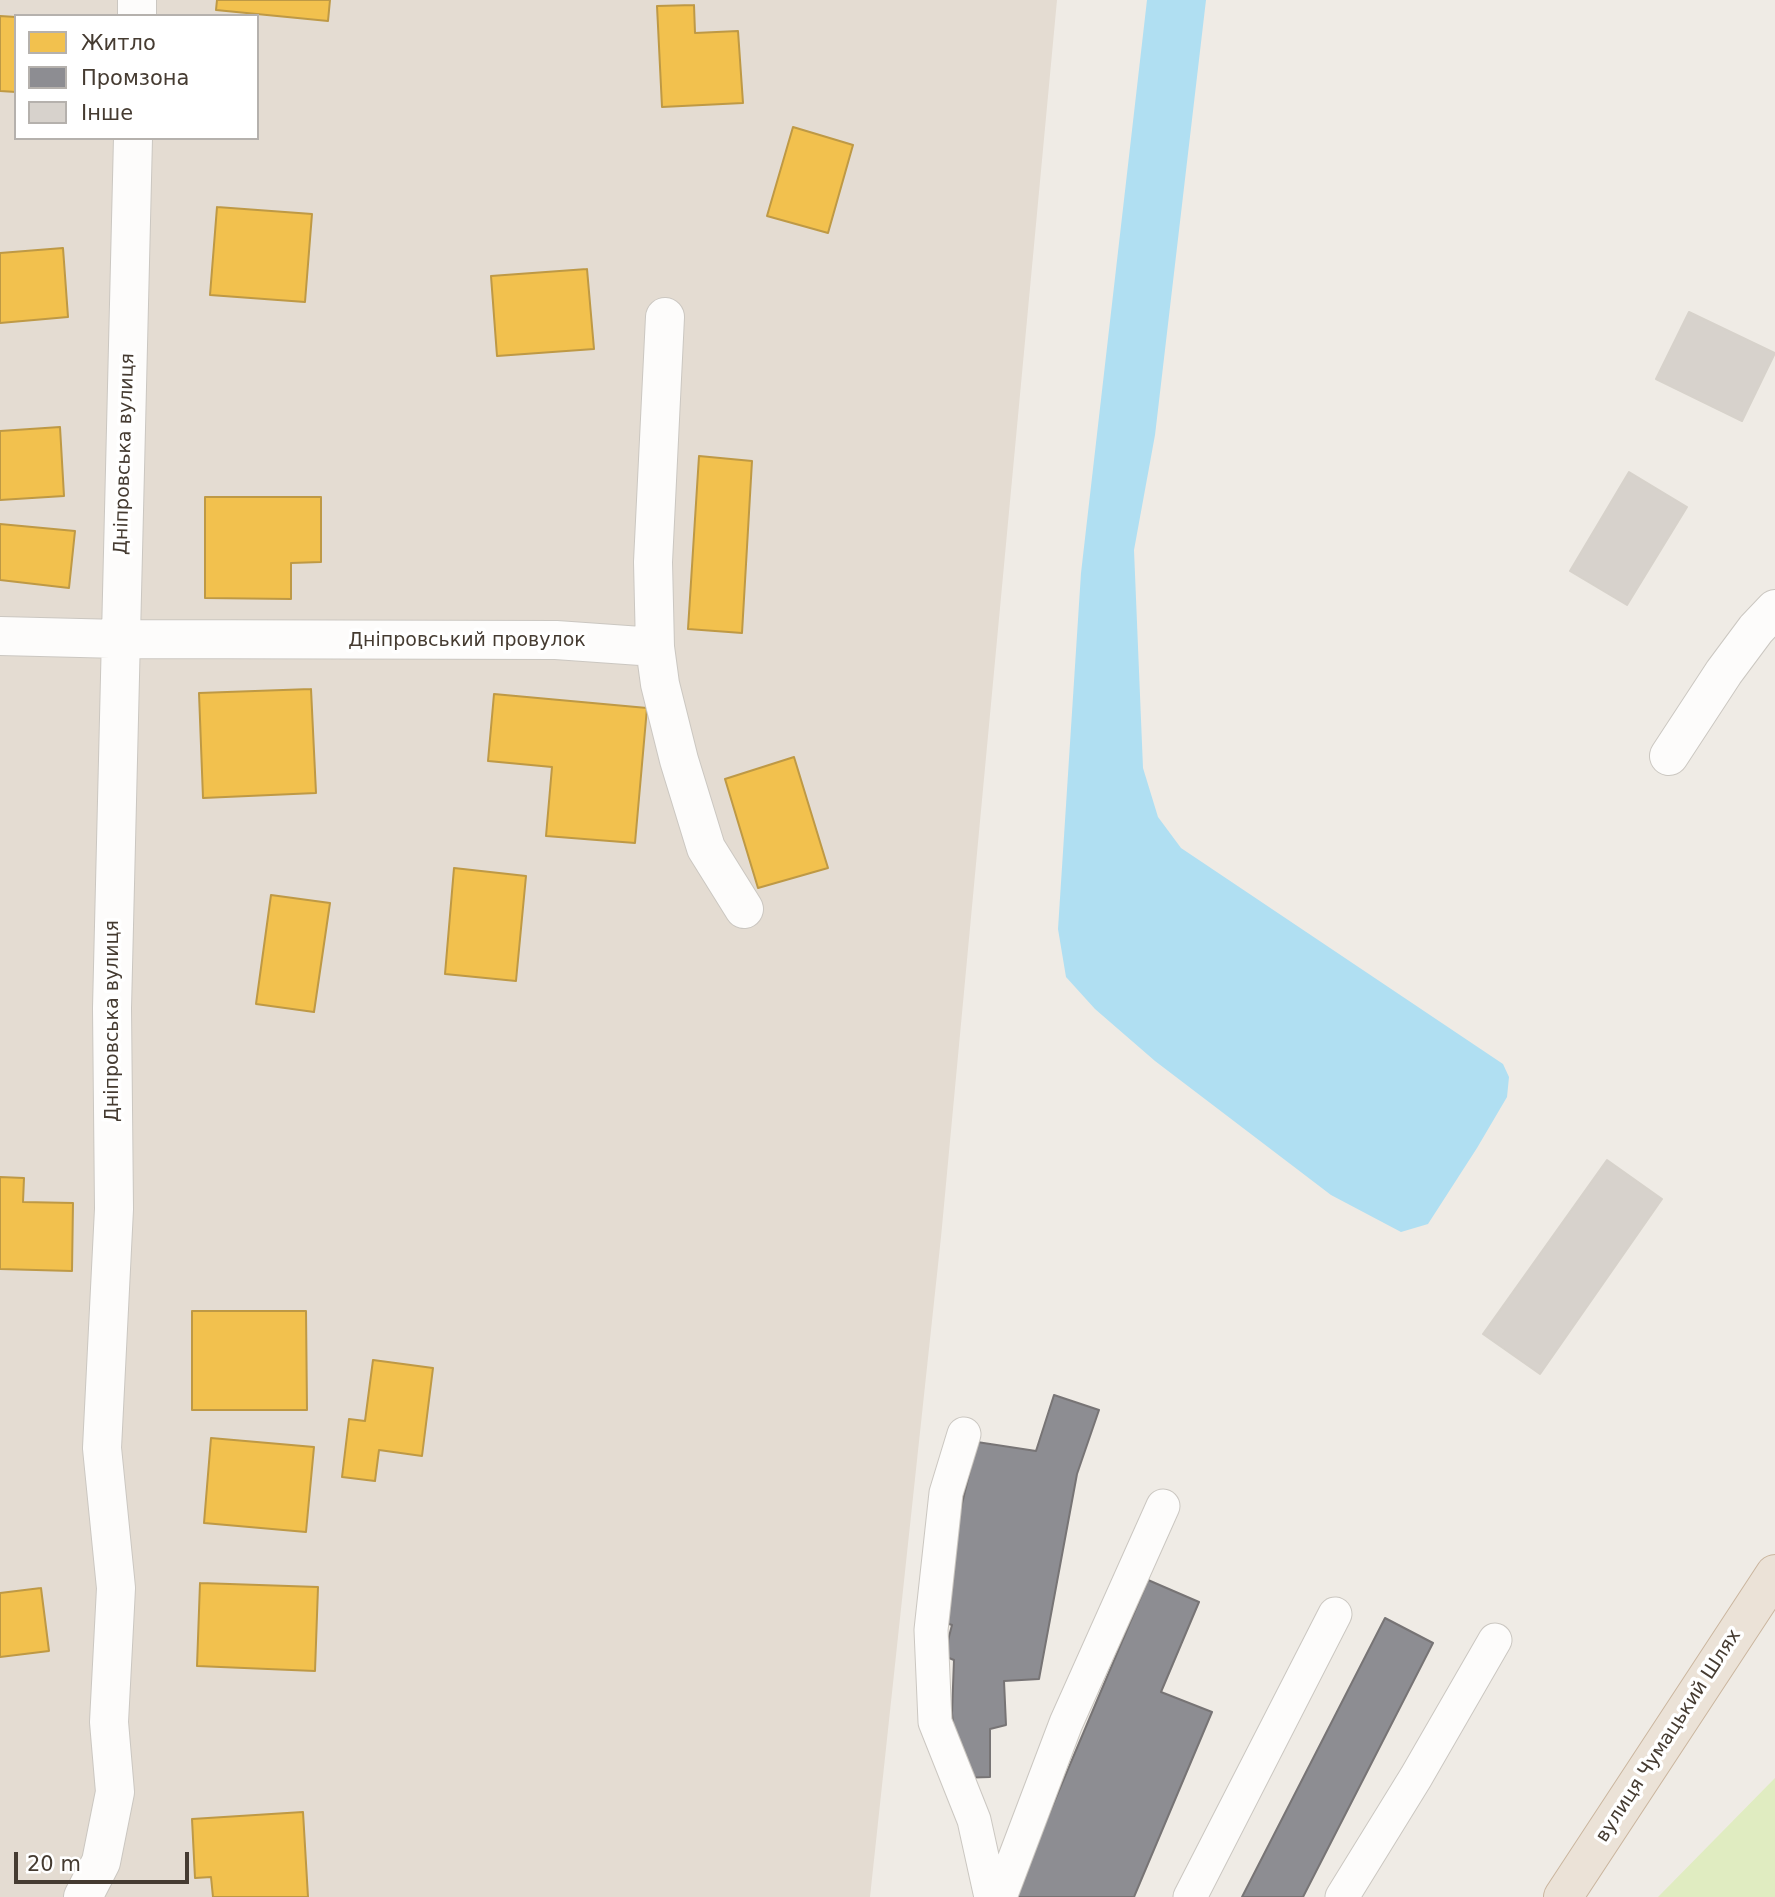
<!DOCTYPE html>
<meta charset="utf-8">
<style>
body{margin:0}
#map{position:relative;width:1775px;height:1897px;overflow:hidden;background:#efebe5;font-family:"DejaVu Sans",sans-serif}
canvas{display:block}
.legend{position:absolute;left:14px;top:14px;width:245px;height:126px;box-sizing:border-box;background:#fff;border:2px solid #b5b1ad;margin:0;padding:9px 12px;list-style:none;font-size:21px;color:#453b31}
.legend li{display:flex;align-items:center;gap:14px;height:35px}
.legend b{width:35px;border:2px solid #b5b1ad}
.scale{position:absolute;left:14px;top:1852px;width:175px;height:32px;box-sizing:border-box;border:4px solid #453b31;border-top:0;padding-left:9px;font-size:21px;line-height:24px;white-space:nowrap;color:#453b31;-webkit-text-stroke:5px #fff;paint-order:stroke}
</style>
<div id="map">
<canvas width="1775" height="1897"></canvas>
<ul class="legend">
<li><b style="height:19px;background:#f2c14e"></b>Житло</li>
<li><b style="height:19px;background:#8d8d92"></b>Промзона</li>
<li><b style="height:19px;background:#d7d2cc"></b>Інше</li>
</ul>
<div class="scale">20 m</div>
</div>
<script>
const c = document.querySelector('canvas').getContext('2d');
c.lineJoin = 'round';
function fill(path, color) { c.fillStyle = color; c.fill(path, 'evenodd'); }
const poly = rows => new Path2D(rows.map(r => 'M' + r).join(''));
function trace(path, color, width, dash) { c.strokeStyle = color; c.lineWidth = width; c.lineCap = dash ? 'butt' : 'round'; c.setLineDash(dash || []); c.stroke(path); }
function write(font, color, halo, rows, align = 'center') {
  c.font = font + ' "DejaVu Sans",sans-serif'; c.lineWidth = 7; c.setLineDash([]); c.textBaseline = 'middle'; c.strokeStyle = halo; c.fillStyle = color; for (const [text, x, y, turn = 0] of rows) {
    c.save(); c.translate(x, y); c.rotate((+turn || 0) * Math.PI / 180); c.textAlign = isNaN(turn) ? turn : align; if (halo) c.strokeText(text, 0, 0); c.fillText(text, 0, 0); c.restore();
  }
}
fill(poly([
 [0,0,1057,0,941,1237,870,1897,0,1897],
 [16,16,257,16,257,138,16,138]
]), '#e4dcd2');
fill(poly([
 [1775,1778,1775,1897,1658,1897]
]), '#e0ecc1');
fill(poly([
 [1147,0,1206,0,1155,435,1134,550,1143,768,1158,817,1181,848,1503,1064,1509,1077,1507,1097,1477,1148,1428,1224,1401,1232,1331,1195,1155,1061,1095,1009,1066,977,1058,929,1081,573]
]), '#b0dff2');
const homes = poly([
 [217,0,330,0,328,21,216,10,217,0],
 [694,5,695,33,738,31,743,103,662,107,657,6,694,5],
 [0,16,16,17,16,92,0,91,0,16],
 [793,127,853,145,828,233,767,216,793,127],
 [217,207,312,214,305,302,210,295,217,207],
 [63,248,68,317,0,323,0,253,63,248],
 [587,269,594,349,497,356,491,276,587,269],
 [60,427,64,496,0,500,0,431,60,427],
 [699,456,752,461,742,633,688,629,699,456],
 [205,497,321,497,321,562,291,563,291,599,205,598,205,497],
 [0,524,75,531,69,588,0,580,0,524],
 [311,689,316,793,203,798,199,693,311,689],
 [494,694,647,708,635,843,546,836,552,767,488,761,494,694],
 [794,757,828,868,758,888,725,779,794,757],
 [454,868,526,876,516,981,445,974,454,868],
 [271,895,330,903,314,1012,256,1004,271,895],
 [0,1177,24,1178,23,1202,73,1203,72,1271,0,1269,0,1177],
 [192,1311,306,1311,307,1410,192,1410,192,1311],
 [373,1360,433,1368,422,1456,379,1450,375,1481,342,1477,349,1419,365,1421,373,1360],
 [211,1438,314,1447,306,1532,204,1523,211,1438],
 [200,1583,318,1587,315,1671,197,1666,200,1583],
 [41,1588,49,1651,0,1657,0,1593,41,1588],
 [303,1812,308,1897,213,1897,211,1877,195,1878,192,1819,303,1812]
]);
fill(homes, '#f2c14e');
trace(homes, '#be9945', 2);
const industry = poly([
 [1054,1395,1099,1410,1077,1474,1039,1679,1004,1681,1006,1725,990,1729,990,1777,958,1778,952,1713,954,1660,944,1656,952,1625,934,1619,977,1442,1036,1451,1054,1395],
 [1148,1580,1199,1602,1161,1692,1212,1712,1134,1897,1014,1897,1148,1580],
 [1385,1618,1433,1643,1303,1897,1242,1897,1385,1618]
]);
fill(industry, '#8d8d92');
trace(industry, '#777475', 2);
const building = poly([
 [1689,312,1775,353,1742,421,1656,379,1689,312],
 [1629,472,1687,507,1627,605,1570,571,1629,472],
 [1607,1160,1662,1199,1540,1374,1483,1334,1607,1160]
]);
fill(building, '#d7d2cc');
trace(building, '#d7d2cb', 2);
const lane = poly([
 [964,1434,946,1493,931,1630,935,1722,974,1820,991,1897],
 [1000,1897,1066,1723,1163,1506],
 [1190,1897,1335,1614],
 [1342,1897,1416,1777,1495,1640]
]);
const street = poly([
 [137,0,137,16],
 [0,636,120,639,556,640,655,647,660,684,679,760,706,848,744,909],
 [655,647,653,562,665,317],
 [1669,756,1724,672,1756,629,1775,609],
 [83,1897,101,1862,115,1792,109,1722,116,1588,102,1448,114,1209,112,1008,133,138]
]);
const highway = poly([
 [1563,1897,1775,1574]
]);
trace(lane, '#cbc7c1', 35);
trace(street, '#cbc7c1', 40);
trace(highway, '#cab59e', 40);
trace(lane, '#fdfcfb', 33);
trace(street, '#fdfcfb', 38);
trace(highway, '#ebe2d7', 38);
write('19px', '#453b31', '#fff', [
 ["Дніпровська вулиця",125,454,-88],
 ["Дніпровський провулок",467,641],
 ["Дніпровська вулиця",113,1021,-90],
 ["вулиця Чумацький Шлях",1669,1736,-57]
]);
</script>
